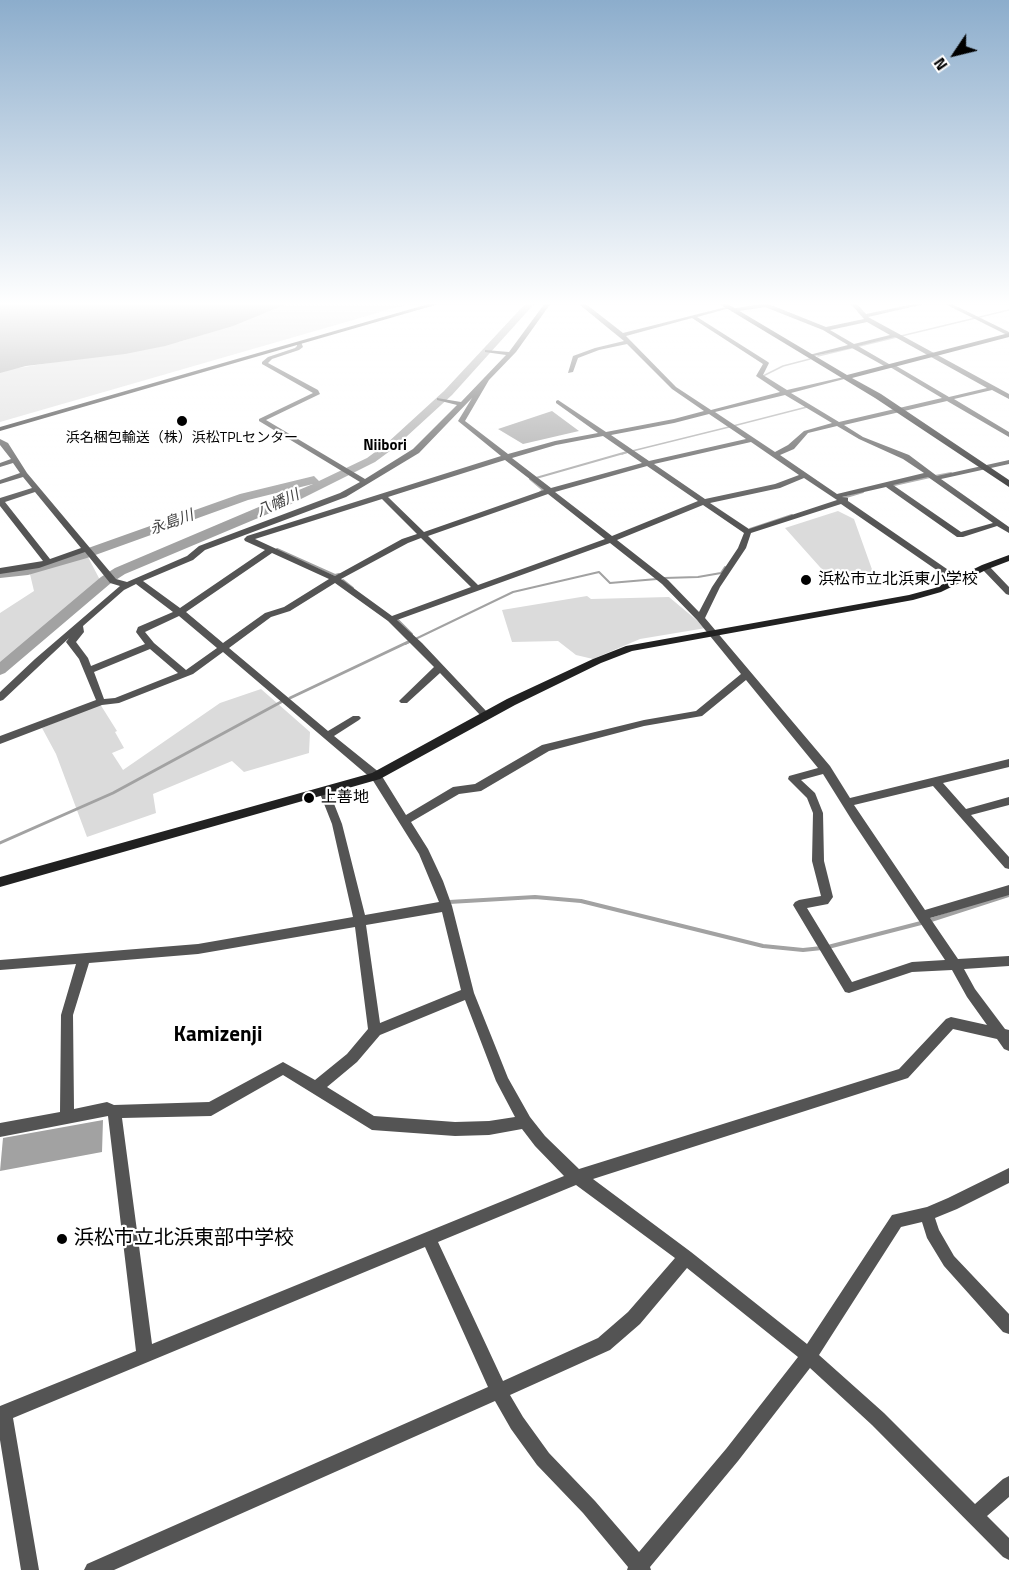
<!DOCTYPE html>
<meta charset="utf-8">
<style>
body{margin:0}
#map{position:relative;width:1009px;height:1570px;overflow:hidden;background:#fff;font-family:"Titillium Web",sans-serif}
canvas{display:block}
.north{position:absolute;left:925px;top:24px;width:60px;height:60px;-webkit-text-stroke:4px #fff;paint-order:stroke;rotate:235deg;font-size:16px;font-weight:700;line-height:24px;text-align:center;color:#000}
.north::after{content:'';display:block;margin:auto;width:21px;height:27px;background:#000;clip-path:polygon(50% 0,100% 100%,50% 72%,0 100%)}
</style>
<div id="map">
<canvas width="1009" height="1570"></canvas>
<div class="north">N</div>
</div>
<script>
const c = document.querySelector('canvas').getContext('2d');
c.lineJoin = 'round';
function fill(path, color) { c.fillStyle = color; c.fill(path, 'evenodd'); }
const poly = rows => new Path2D(rows.map(r => 'M' + r).join(''));
function trace(path, color, width, dash) { c.strokeStyle = color; c.lineWidth = width; c.lineCap = dash ? 'butt' : 'round'; c.setLineDash(dash || []); c.stroke(path); }
function write(font, color, halo, rows, align = 'center') {
  c.font = font + ' "Titillium Web","Noto Sans JP",sans-serif'; c.lineWidth = 4.5; c.setLineDash([]); c.textBaseline = 'middle'; c.strokeStyle = halo; c.fillStyle = color; for (const [text, x, y, turn = 0] of rows) {
    c.save(); c.translate(x, y); c.rotate((+turn || 0) * Math.PI / 180); c.textAlign = isNaN(turn) ? turn : align; if (halo) c.strokeText(text, 0, 0); c.fillText(text, 0, 0); c.restore();
  }
}
fill(poly([
 [286,303,412,303,0,422,0,371,183,341],
 [838,511,854,519,874,575,836,585,785,528],
 [88,557,100,580,0,664,0,613,34,591,29,570],
 [587,596,591,599,669,597,706,628,640,639,593,659,576,655,558,641,512,642,502,610],
 [261,689,310,732,309,753,244,772,232,761,153,794,156,813,87,837,56,754,42,728,100,704,117,731,115,732,124,748,112,753,123,770,220,703]
]), '#dbdbdb');
fill(poly([
 [0,303,289,303,233,326,165,346,125,354,26,366,0,373],
 [552,411,579,431,523,444,498,429],
 [103,1120,102,1152,0,1171,3,1138]
]), '#a2a2a2');
trace(poly([
 [818,356,1009,310],
 [763,376,783,366,810,359],
 [733,426,807,407,805,406],
 [632,451,729,427],
 [622,454,628,452]
]), '#a2a2a2', 1.5);
trace(poly([
 [935,476,951,473],
 [536,478,627,452],
 [530,479,543,490,539,493],
 [890,486,930,477],
 [843,498,863,492],
 [750,529,792,515],
 [277,549,335,575,339,574],
 [664,578,698,577,721,573,725,567],
 [343,580,353,588],
 [398,620,412,634],
 [405,644,513,592,599,572,610,583,657,579]
]), '#a2a2a2', 2);
trace(poly([
 [290,698,408,642],
 [0,843,113,793,281,702]
]), '#a2a2a2', 3);
trace(poly([
 [449,902,535,897,581,901,763,946,803,950,822,948],
 [931,920,1009,895],
 [828,947,921,923]
]), '#a2a2a2', 4);
fill(poly([
 [526,303,535,303,452,395,394,448,375,462,289,505,125,574,111,583,5,673,0,675,0,662,101,577,115,568,313,484,248,500,87,558,28,575,0,578,0,570,22,568,77,552,240,494,314,476,319,481,367,458,386,444,444,391,526,303]
]), '#a2a2a2');
fill(poly([
 [545,303,551,303,516,352,489,380,465,421,508,454,555,441,598,433,556,403,556,401,558,400,606,432,674,419,704,411,672,389,627,344,599,350,578,358,573,372,568,373,573,356,595,348,624,341,580,305,580,303,588,303,586,304,623,333,730,306,730,308,697,317,768,362,769,363,763,375,787,390,848,376,848,378,791,393,839,422,942,398,890,367,886,367,852,348,809,357,809,355,848,345,823,330,765,307,733,312,731,311,731,309,766,303,826,327,864,319,850,303,856,303,866,314,918,303,929,303,868,317,1009,394,1009,399,992,390,954,399,1009,432,1009,437,947,401,844,425,863,437,909,455,937,476,1009,460,1009,464,941,479,1009,527,1009,533,997,526,963,537,957,537,886,487,842,497,848,498,848,501,960,578,960,582,954,582,841,504,751,533,746,548,720,587,705,618,830,766,850,798,1009,759,1009,767,943,783,966,809,1009,797,1009,805,971,815,1009,857,1009,869,1005,868,933,786,854,805,925,910,1009,885,1009,895,930,918,958,959,1009,956,1009,966,964,969,975,989,1005,1029,1009,1030,1009,1051,1004,1049,997,1039,953,1029,908,1078,593,1179,691,1252,807,1344,892,1215,927,1207,948,1198,1009,1168,1009,1183,957,1209,935,1218,939,1230,954,1256,1009,1314,1009,1334,1003,1332,944,1266,927,1238,922,1222,901,1227,819,1355,884,1413,975,1504,1003,1479,1009,1476,1009,1497,987,1516,1009,1538,1009,1560,1003,1557,872,1425,810,1368,738,1461,650,1567,651,1570,627,1570,628,1567,583,1513,537,1465,511,1429,495,1401,114,1570,84,1570,87,1564,488,1387,425,1247,13,1418,39,1570,21,1570,0,1440,0,1406,136,1351,108,1116,0,1137,0,1123,60,1112,61,1015,76,964,0,970,0,960,198,944,353,917,332,824,319,791,324,787,329,791,342,824,365,915,439,902,419,854,372,779,223,652,193,674,119,703,102,705,0,744,0,736,96,700,79,659,66,642,69,638,3,700,0,701,0,692,35,659,120,586,110,583,85,552,39,568,0,574,0,568,43,561,0,506,0,498,32,488,23,477,0,484,0,480,20,473,13,463,0,467,0,463,11,459,0,445,0,439,8,443,27,473,116,579,127,582,187,556,199,546,340,493,360,482,259,421,259,419,313,393,262,364,262,362,268,357,295,348,297,346,297,342,301,342,303,347,299,350,272,359,268,363,318,390,320,394,266,420,365,479,413,449,457,405,437,400,437,398,461,402,506,355,485,352,485,350,509,352,545,303],
 [692,318,763,364,756,376,780,392,711,410,676,387,626,336,692,318],
 [867,322,890,335,854,344,830,330,867,322],
 [895,337,987,388,949,397,893,364,889,364,858,346,895,337],
 [785,395,832,423,804,431,788,445,775,452,715,412,785,395],
 [472,398,458,421,501,456,247,536,244,539,245,541,265,550,180,608,143,581,193,560,205,550,346,497,419,453,472,398],
 [709,414,746,439,649,461,611,435,674,423,709,414],
 [837,426,859,439,903,459,924,473,837,494,780,455,794,449,808,433,837,426],
 [603,436,642,463,551,488,512,458,556,445,603,436],
 [751,442,799,475,775,484,705,499,654,464,751,442],
 [505,460,544,490,424,532,388,497,505,460],
 [647,466,698,501,612,536,555,492,647,466],
 [928,477,993,523,961,532,893,485,928,477],
 [804,478,837,500,749,529,710,503,780,488,804,478],
 [35,492,81,548,50,559,5,502,35,492],
 [548,494,605,539,478,585,428,536,548,494],
 [382,499,417,534,402,539,335,576,255,539,382,499],
 [703,505,744,533,738,548,712,587,699,612,668,580,617,540,703,505],
 [421,538,471,587,392,616,341,579,408,543,421,538],
 [610,543,662,584,697,620,741,674,696,711,644,720,542,745,475,784,453,787,406,815,380,773,334,736,359,720,361,718,359,716,353,716,328,731,229,648,271,617,290,611,335,583,388,621,434,667,401,699,399,701,401,703,407,703,440,673,482,717,485,718,490,715,488,713,422,643,397,620,610,543],
 [272,553,329,579,284,607,265,613,223,643,186,612,272,553],
 [136,584,173,612,138,627,136,632,145,644,91,666,88,658,76,642,84,632,83,626,124,590,136,584],
 [179,616,217,648,186,670,154,643,145,632,179,616],
 [150,649,178,673,115,698,104,699,94,672,150,649],
 [746,680,818,768,789,776,788,779,807,798,813,813,812,861,821,896,799,900,795,902,793,905,845,992,849,993,912,972,952,970,967,997,987,1025,951,1017,946,1019,899,1069,579,1169,545,1136,530,1117,508,1078,474,993,452,906,443,881,428,849,411,822,459,794,481,791,549,751,644,726,702,716,746,680],
 [823,774,853,822,945,960,912,962,852,982,807,908,828,904,833,897,824,861,823,813,815,793,801,780,823,774],
 [442,912,461,990,380,1023,366,925,442,912],
 [355,927,368,1029,347,1054,315,1080,283,1062,209,1102,114,1105,107,1102,74,1109,73,1015,89,963,198,954,355,927],
 [465,1000,496,1081,515,1117,489,1121,455,1122,374,1116,327,1087,357,1062,380,1035,465,1000],
 [283,1075,372,1130,455,1136,489,1135,522,1129,535,1146,564,1176,152,1344,122,1118,211,1116,283,1075],
 [576,1185,675,1258,628,1312,598,1338,503,1381,438,1242,576,1185],
 [687,1268,798,1357,726,1449,639,1552,595,1501,549,1453,523,1417,510,1395,610,1350,640,1324,687,1268],
 [943,303,950,303,1009,332,1009,336,943,303],
 [982,565,988,565,1009,587,1009,595,1006,594,982,569,982,565]
]), '#545454');
fill(poly([
 [432,303,442,303,0,431,0,427,432,303],
 [718,303,726,303,847,375,1009,333,1009,337,852,378,881,394,1009,480,1009,487,875,398,718,303],
 [1009,555,1009,561,988,569,941,592,913,600,632,651,601,663,515,705,380,779,0,887,0,877,372,773,507,699,593,659,626,646,909,595,935,588,982,565,1009,555]
]), '#212121');
const sky = c.createLinearGradient(0, 0, 0, 523);
sky.addColorStop(0, '#8cadcc');
sky.addColorStop(0.58, '#fff');
sky.addColorStop(1, '#ffffff00');
c.fillStyle = sky;
c.fillRect(0, 0, 1009, 523);
for (const [x, y, r, color] of [
 [182,421,6,"#000"],
 [806,580,6,"#000"],
 [309,798,6,"#000"],
 [62,1239,6,"#000"]
]) { const dot = new Path2D(); dot.arc(x, y, r, 0, 2 * Math.PI); c.fillStyle = color; c.fill(dot); trace(dot, '#fff', 2); }
write('14px', '#000', '#fff', [
 ["浜名梱包輸送（株）浜松TPLセンター",182,439]
]);
write('bold 15px', '#000', '#fff', [
 ["Niibori",385,446]
]);
write('italic 15px', '#434343', '#fff', [
 ["八幡川",278,504,-24],
 ["永島川",172,523,-20]
]);
write('16px', '#000', '#fff', [
 ["浜松市立北浜東小学校",818,580],
 ["上善地",321,798]
], 'left');
write('20px', '#000', '#fff', [
 ["浜松市立北浜東部中学校",74,1239]
], 'left');
write('bold 21px', '#000', '#fff', [
 ["Kamizenji",218,1036]
]);
</script>
